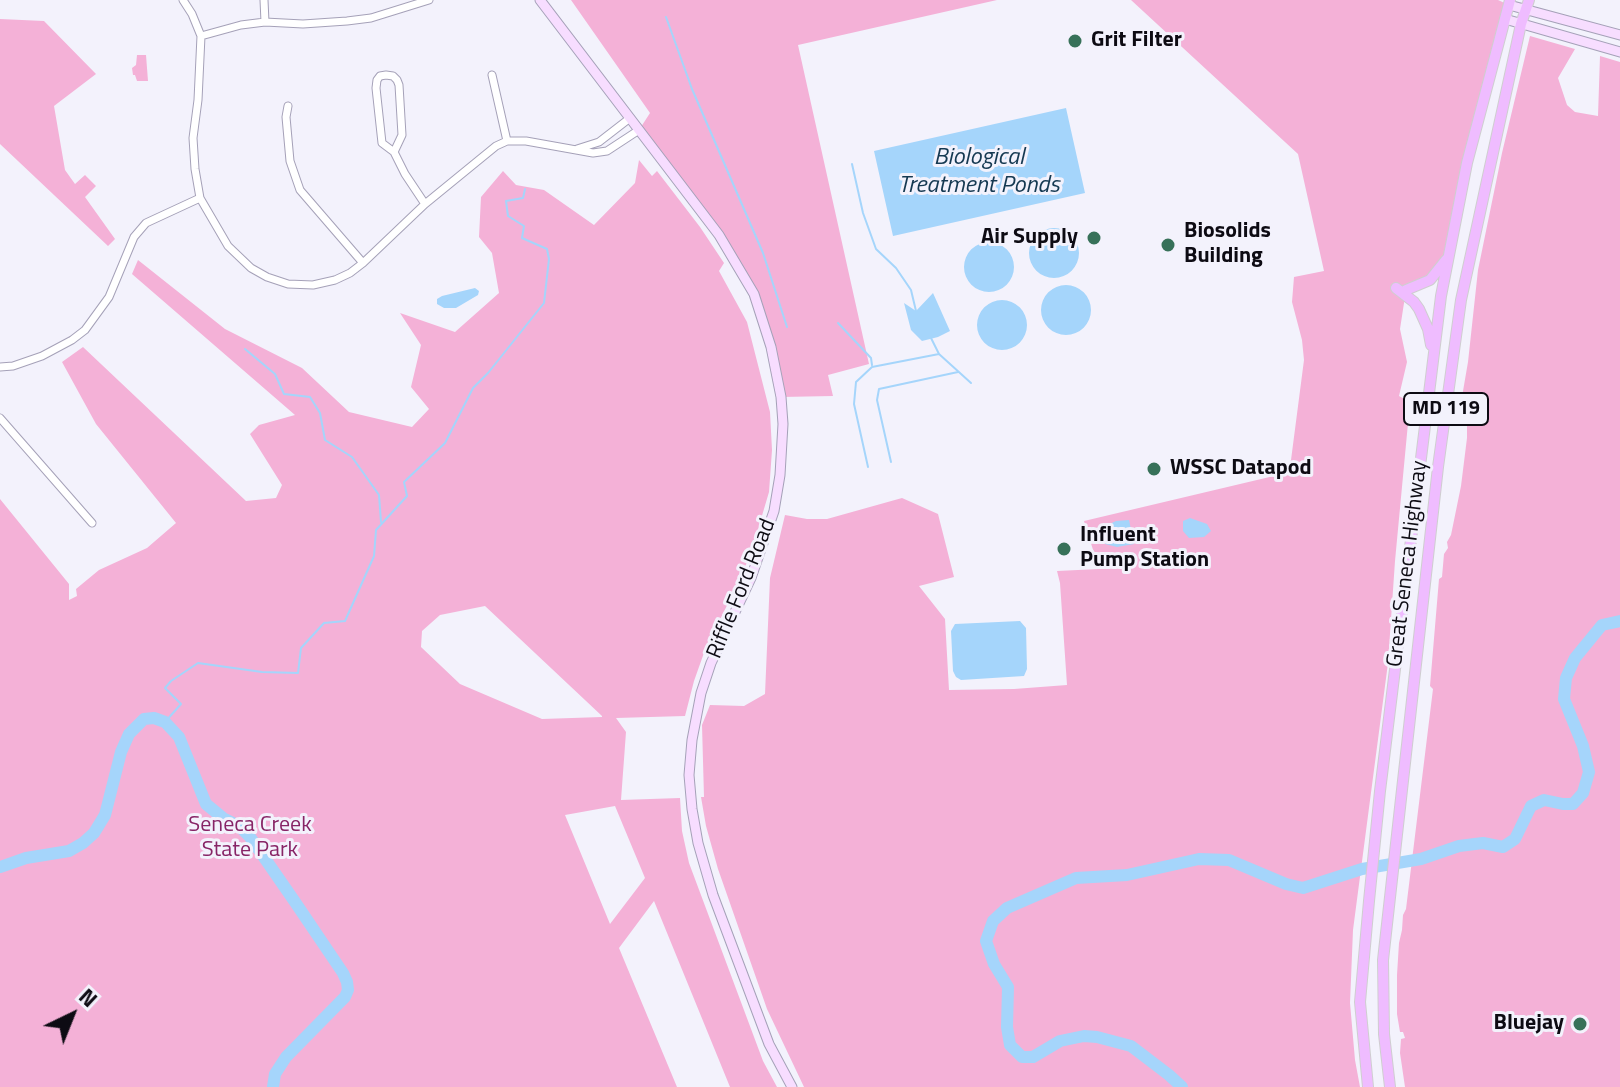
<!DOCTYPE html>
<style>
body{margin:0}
#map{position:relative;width:1620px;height:1087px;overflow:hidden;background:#f3f2fc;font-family:"Titillium Web",sans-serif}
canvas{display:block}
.north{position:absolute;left:32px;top:975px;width:80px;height:80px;-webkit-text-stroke:6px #f3f2fc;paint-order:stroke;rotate:43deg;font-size:22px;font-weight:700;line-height:32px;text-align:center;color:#0d0b13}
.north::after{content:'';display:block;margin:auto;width:28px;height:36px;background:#0d0b13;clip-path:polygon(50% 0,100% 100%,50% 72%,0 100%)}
</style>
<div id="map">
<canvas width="1620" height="1087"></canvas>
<div class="north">N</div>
</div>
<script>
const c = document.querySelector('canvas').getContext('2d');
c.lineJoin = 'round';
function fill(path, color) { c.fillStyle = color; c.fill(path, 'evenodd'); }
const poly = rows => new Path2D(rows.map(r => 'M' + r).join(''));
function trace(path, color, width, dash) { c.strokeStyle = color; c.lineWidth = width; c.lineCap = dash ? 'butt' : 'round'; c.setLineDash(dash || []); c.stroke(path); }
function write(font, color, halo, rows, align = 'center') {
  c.font = font + ' "Titillium Web",sans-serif'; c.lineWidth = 6; c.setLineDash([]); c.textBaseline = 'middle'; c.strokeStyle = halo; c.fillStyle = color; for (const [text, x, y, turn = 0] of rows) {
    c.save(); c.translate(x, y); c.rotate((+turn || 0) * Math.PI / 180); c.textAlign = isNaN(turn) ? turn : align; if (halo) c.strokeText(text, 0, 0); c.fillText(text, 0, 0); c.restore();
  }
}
fill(poly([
 [571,0,997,0,798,45,869,364,828,375,833,396,781,397,777,373,742,271,639,130,650,113],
 [1131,0,1498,0,1509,5,1448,255,1436,274,1406,290,1400,329,1407,362,1399,396,1410,402,1395,561,1388,663,1353,930,1350,1003,1355,1060,1360,1087,804,1087,767,1009,718,869,706,826,701,797,704,797,702,725,710,705,744,706,765,694,770,578,785,515,807,519,827,519,902,498,938,514,954,577,919,586,945,619,949,690,1014,689,1067,685,1060,583,1057,571,1099,569,1084,521,1278,475,1286,470,1291,460,1304,360,1302,340,1292,302,1294,277,1324,271,1298,154],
 [0,19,44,21,96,74,54,106,65,170,75,184,85,175,96,186,85,197,115,239,108,246,0,144],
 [1530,36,1575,49,1558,78,1567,105,1575,112,1598,116,1600,56,1620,62,1620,1087,1405,1087,1400,1053,1401,1039,1405,1038,1403,1032,1400,1032,1397,1014,1397,975,1399,943,1402,930,1403,915,1406,909,1433,689,1430,686,1439,579,1442,577,1444,554,1448,548,1447,542,1451,535,1461,486,1467,438,1467,426,1457,426,1468,362,1478,270,1502,153],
 [137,55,146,55,148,81,137,81,135,75,133,75,132,68,136,65],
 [639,160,652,176,657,171,700,227,724,263,719,271,747,322,770,412,772,450,769,492,751,553,739,581,705,650,694,681,685,716,616,718,626,732,621,800,680,798,682,831,689,863,763,1061,777,1087,730,1087,654,901,619,948,677,1087,0,1087,0,499,69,584,69,600,77,596,76,589,99,570,147,548,176,523,96,424,62,362,83,347,246,501,276,498,282,485,250,434,259,425,295,415,132,274,138,260,225,329,302,368,349,412,412,427,429,409,411,387,421,345,400,313,455,332,499,293,492,253,479,237,481,197,503,171,516,185,544,190,594,225,635,183],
 [485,606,602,716,602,717,542,719,460,684,421,647,422,631,440,615],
 [615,806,645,878,610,924,565,815]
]), '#f4b1d7');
fill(poly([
 [1066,108,1085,193,893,236,874,151],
 '1029 253a25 25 0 1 1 50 0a25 25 0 1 1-50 0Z',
 '964 267a25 25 0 1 1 50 0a25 25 0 1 1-50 0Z',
 '1041 310a25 25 0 1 1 50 0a25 25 0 1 1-50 0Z',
 [475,288,479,291,478,295,456,308,444,308,437,304,437,299,442,296],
 [933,293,950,331,938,337,922,341,911,330,904,303,916,311],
 '977 325a25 25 0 1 1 50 0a25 25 0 1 1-50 0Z',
 [1190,518,1207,524,1211,531,1204,537,1189,538,1183,531,1183,521],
 [1129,520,1134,544,1117,547,1105,544,1101,535,1103,527,1116,521],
 [1020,621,1026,628,1027,669,1024,676,961,680,956,677,953,671,951,631,955,624]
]), '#a5d5fb');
trace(poly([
 [666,17,692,89,763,253,787,327],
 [852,164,863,213,876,249,896,268,911,290,916,311],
 [838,323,871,358,872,365],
 [931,338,939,354,971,383],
 [245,349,275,374,284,394,310,397,320,413,325,440,352,457,379,495,381,522],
 [891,462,877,400,879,389,958,372],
 [868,467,854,404,856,382,872,367,939,354],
 [165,722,181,704,165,688,171,681,198,663,262,672,298,673,301,648,324,623,345,621,374,556,376,530,407,496,404,482,445,443,473,388,488,373,544,303,549,259,547,249,522,238,524,226,508,216,506,201,523,198,525,189]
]), '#a5d5fb', 2);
trace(poly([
 [0,867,26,858,69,851,83,843,94,833,105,815,121,752,129,734,144,719,154,718,165,722,179,737,206,804,223,818,239,826,250,837,295,902,343,973,347,982,348,990,345,997,286,1057,275,1074,273,1087],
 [1182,1087,1169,1075,1131,1046,1097,1037,1084,1036,1060,1041,1033,1057,1022,1057,1010,1045,1007,1027,1008,987,994,964,986,941,993,921,1007,908,1076,878,1127,875,1199,859,1229,860,1286,884,1303,888,1362,869,1421,859,1459,846,1483,843,1503,847,1515,839,1531,806,1544,800,1563,804,1573,804,1583,793,1589,772,1583,746,1564,699,1566,678,1575,658,1602,625,1620,621]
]), '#a5d5fb', 12);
const street = poly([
 [183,0,192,14,201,36,198,100,193,138,195,169,200,198,228,246,251,268,267,277,288,284,313,285,335,280,350,273,363,263,425,204,496,146,507,141,526,141,593,153,607,151,639,130],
 [264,0,265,22],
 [201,36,241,25,265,22,303,24,347,21,371,18,429,0],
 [492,75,507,141],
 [288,106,286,117,290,161,300,190,363,263],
 [577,149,599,142,630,118],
 [394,152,382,143,376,88,377,80,380,76,386,75,393,76,397,80,399,85,402,135,394,152,405,174,425,204],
 [0,367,13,366,42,356,72,340,85,330,109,297,134,237,146,223,200,198],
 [0,418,92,523]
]);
const secondary = poly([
 [540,0,719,235,754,294,771,347,781,397,783,424,780,475,774,511,751,578,711,663,701,693,692,740,689,775,692,809,698,843,713,895,769,1044,792,1087],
 [1509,5,1620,35],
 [1505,19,1620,52]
]);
const primary = poly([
 [1396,288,1414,302,1419,309,1428,329,1431,345],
 [1406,290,1430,280,1446,260],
 [1368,1087,1360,1002,1369,901,1380,791,1441,296,1467,163,1510,0],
 [1390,1087,1384,1034,1383,960,1438,467,1461,300,1521,24,1529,0]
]);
trace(street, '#a5a1b8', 9);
trace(secondary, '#a5a1b8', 11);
trace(primary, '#cfced0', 12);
trace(street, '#fff', 7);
trace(secondary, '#f7ddff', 9);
trace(primary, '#efbcff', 10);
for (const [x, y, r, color] of [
 [1075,41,8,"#377159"],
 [1094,238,8,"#377159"],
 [1168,245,8,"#377159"],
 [1154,469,8,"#377159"],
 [1064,549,8,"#377159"],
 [1580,1024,8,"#377159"]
]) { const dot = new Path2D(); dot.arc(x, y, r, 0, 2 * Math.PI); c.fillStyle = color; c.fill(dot); trace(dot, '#f3f2fc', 3); }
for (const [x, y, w] of [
 [1446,409,84]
]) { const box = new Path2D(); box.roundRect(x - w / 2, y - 16, w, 32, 6); c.fillStyle = '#f3f2fc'; c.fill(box); trace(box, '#0d0b13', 2); }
write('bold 20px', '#0d0b13', null, [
 ["MD 119",1446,409]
]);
write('bold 22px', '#0d0b13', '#f3f2fc', [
 ["Grit Filter",1091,41],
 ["Biosolids",1184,232],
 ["Building",1184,257],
 ["Air Supply",1078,238,"right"],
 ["WSSC Datapod",1170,469],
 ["Influent",1080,536],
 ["Pump Station",1080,561],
 ["Bluejay",1564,1024,"right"]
], 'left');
write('22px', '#0d0b13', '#f3f2fc', [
 ["Great Seneca Highway",1408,564,-83],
 ["Riffle Ford Road",742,589,-68]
]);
write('22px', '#872466', '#f3f2fc', [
 ["Seneca Creek",250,826],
 ["State Park",250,851]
]);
write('italic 24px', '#153952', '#f3f2fc', [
 ["Biological",979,158],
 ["Treatment Ponds",979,186]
]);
</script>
